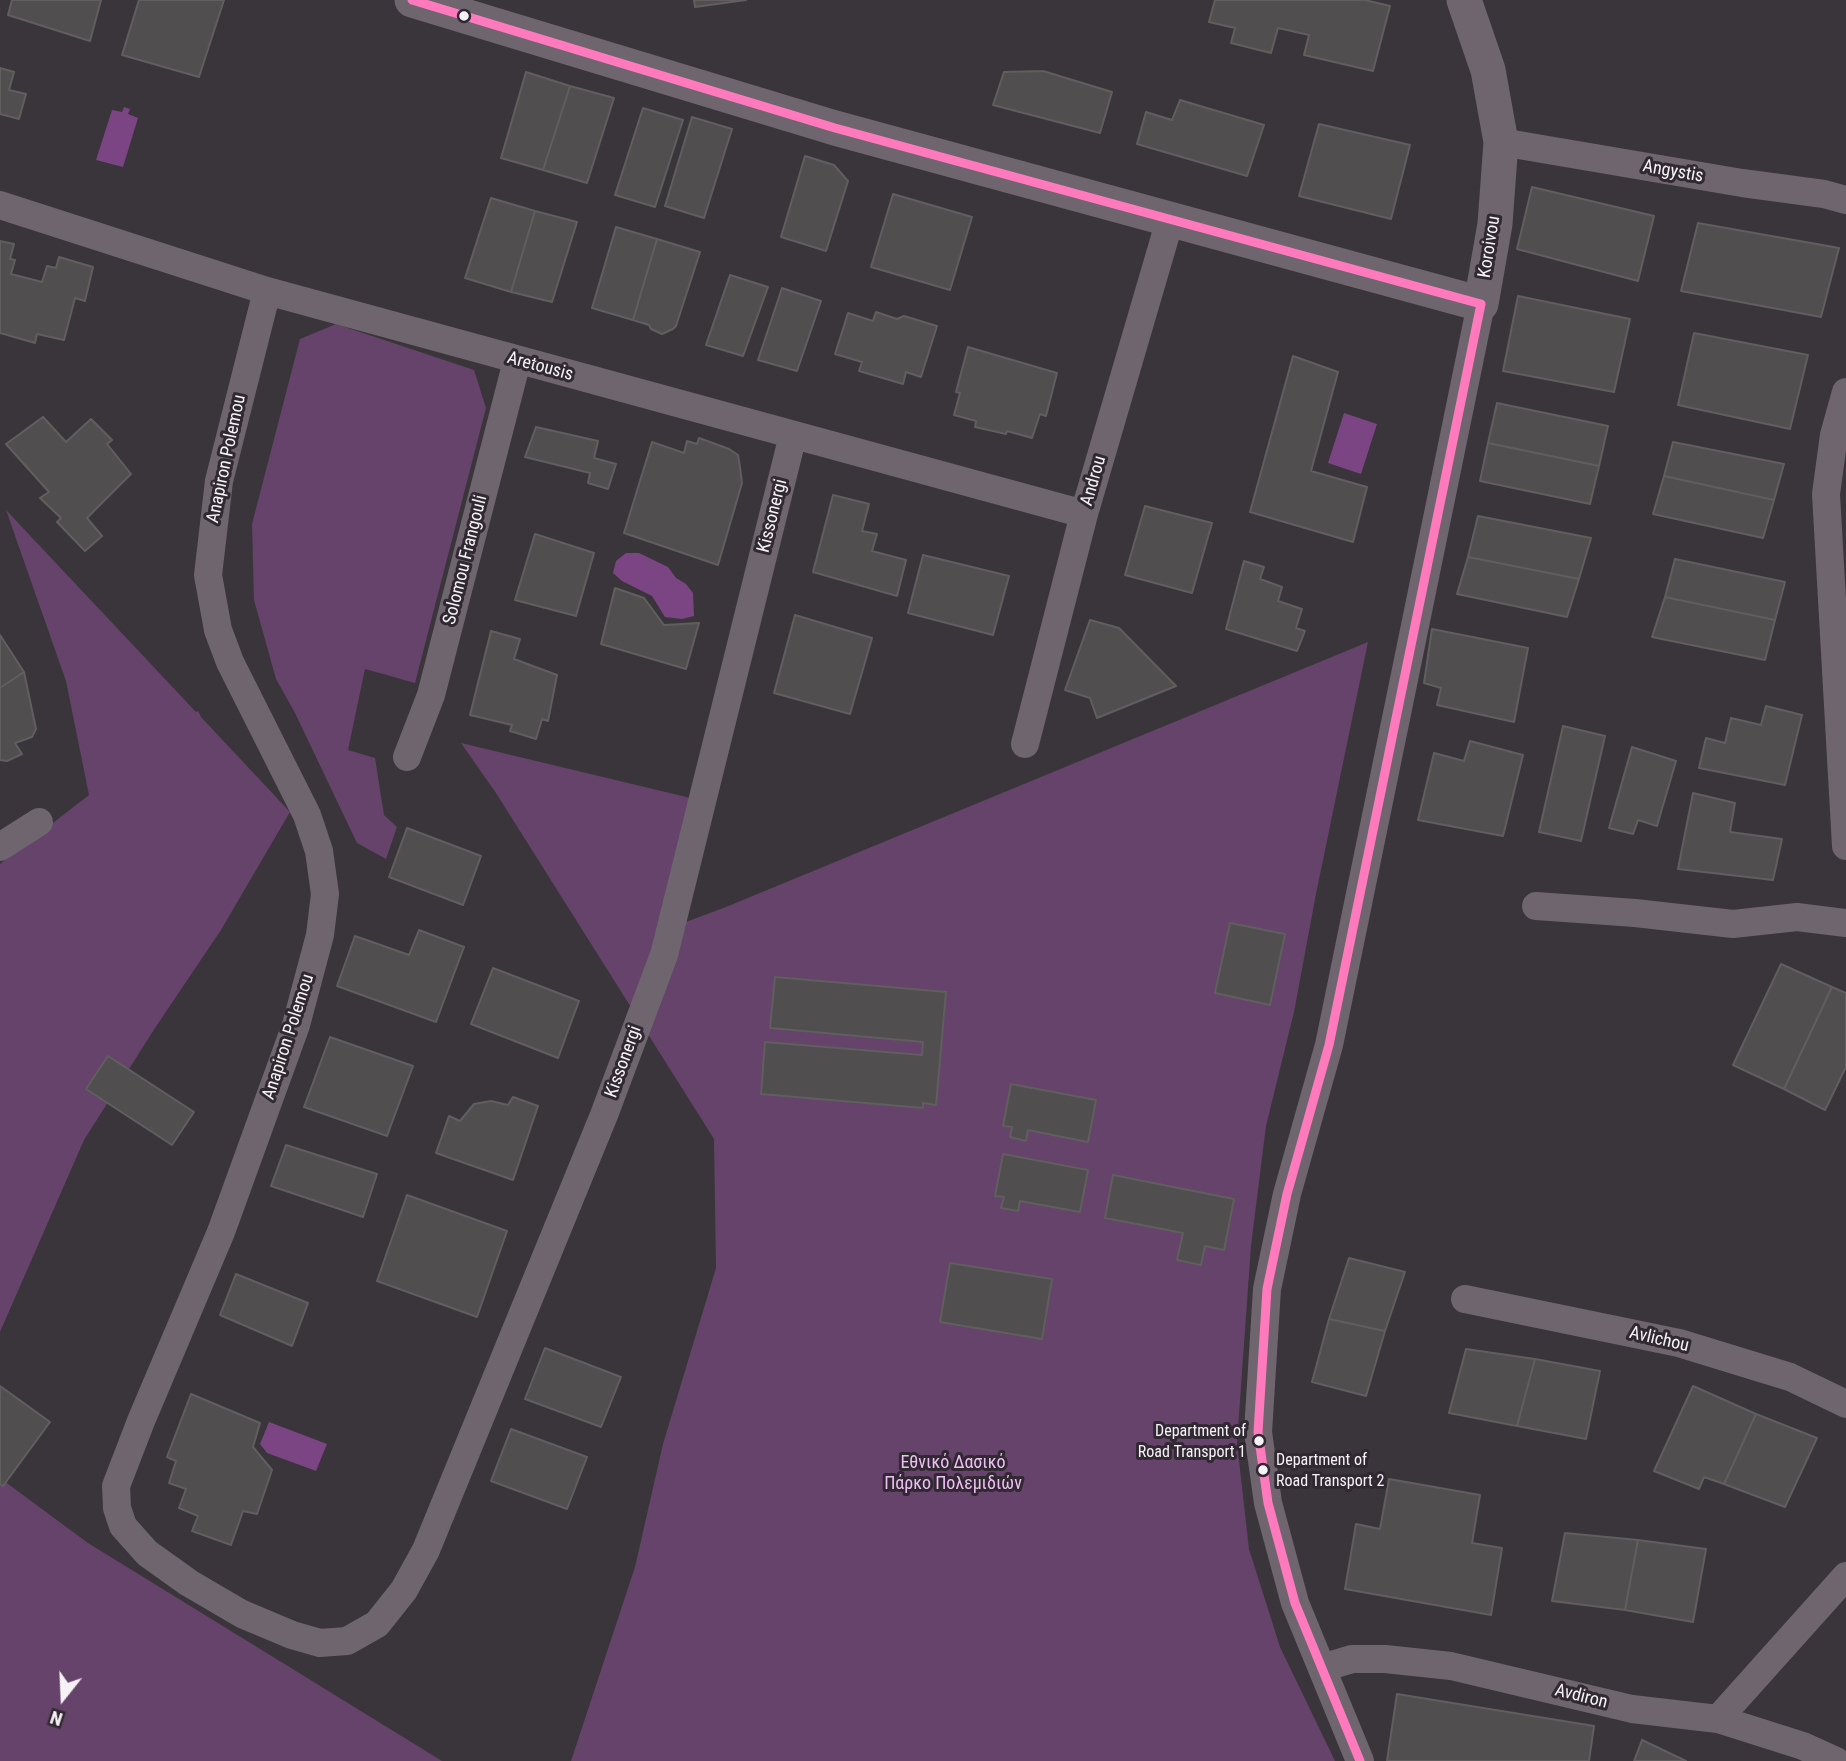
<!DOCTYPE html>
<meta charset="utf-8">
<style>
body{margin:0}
#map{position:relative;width:1846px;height:1761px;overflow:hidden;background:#3a353a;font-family:"Roboto Condensed",sans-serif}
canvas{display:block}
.north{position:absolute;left:28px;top:1663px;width:70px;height:70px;-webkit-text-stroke:5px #312932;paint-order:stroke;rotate:198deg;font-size:19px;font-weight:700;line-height:28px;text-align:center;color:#f7f2f7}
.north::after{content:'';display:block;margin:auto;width:24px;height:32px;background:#f7f2f7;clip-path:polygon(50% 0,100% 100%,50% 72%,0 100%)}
</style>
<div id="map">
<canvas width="1846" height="1761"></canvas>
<div class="north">N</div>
</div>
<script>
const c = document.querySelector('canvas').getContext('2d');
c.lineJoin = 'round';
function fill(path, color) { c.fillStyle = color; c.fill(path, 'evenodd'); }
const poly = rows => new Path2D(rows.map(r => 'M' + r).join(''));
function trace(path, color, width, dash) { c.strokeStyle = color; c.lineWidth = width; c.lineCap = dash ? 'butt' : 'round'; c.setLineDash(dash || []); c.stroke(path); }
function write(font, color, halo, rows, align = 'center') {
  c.font = font + ' "Roboto Condensed",sans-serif'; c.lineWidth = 6; c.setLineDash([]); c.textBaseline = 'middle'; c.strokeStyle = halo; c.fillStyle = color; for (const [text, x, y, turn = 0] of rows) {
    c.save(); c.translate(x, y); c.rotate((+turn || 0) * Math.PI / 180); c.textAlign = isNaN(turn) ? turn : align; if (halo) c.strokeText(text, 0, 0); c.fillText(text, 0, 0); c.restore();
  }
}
fill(poly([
 [336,324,474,370,486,408,415,683,365,669,348,750,375,758,384,815,397,827,386,859,357,843,295,713,276,679,254,600,252,524,300,339],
 [6,510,196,712,198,711,201,717,290,812,221,930,155,1028,84,1140,0,1332,0,864,89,795,66,681],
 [1368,642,1316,894,1294,1012,1266,1126,1251,1246,1237,1443,1249,1549,1280,1647,1335,1761,571,1761,635,1567,663,1444,716,1268,714,1139,496,793,461,743,699,800,667,929,726,907],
 [0,1478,88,1543,442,1761,0,1761]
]), '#65436a');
fill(poly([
 [124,107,130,109,128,114,138,118,123,167,96,160,112,110,122,112],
 [1344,413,1377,424,1361,474,1328,463],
 [626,553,639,553,668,567,676,578,686,584,693,593,694,616,682,619,665,617,652,596,622,581,613,573,616,561],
 [269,1422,327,1444,316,1471,267,1453,260,1444]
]), '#7b4483');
const building = poly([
 [12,0,101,0,90,41,8,15,12,0],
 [139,0,224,0,199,77,122,55,139,0],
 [694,0,746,0,695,7,694,0],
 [1215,0,1365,0,1390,6,1373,71,1304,55,1309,35,1278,28,1271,53,1231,43,1235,28,1209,22,1215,0],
 [0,68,14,72,9,90,26,94,19,119,0,114,0,68],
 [1043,71,1112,92,1100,133,993,105,1004,72,1043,71],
 [526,72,570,86,543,170,501,158,526,72],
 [570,86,614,98,587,183,543,170,570,86],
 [1180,100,1264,125,1247,176,1137,144,1146,112,1172,120,1180,100],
 [643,108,683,120,655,207,615,195,643,108],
 [692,117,732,129,704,218,665,206,692,117],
 [1319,124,1410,145,1391,219,1299,196,1319,124],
 [805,156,834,165,848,181,826,251,781,237,805,156],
 [1532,187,1654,216,1638,281,1517,249,1532,187],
 [893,194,972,217,950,290,871,267,893,194],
 [491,198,535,211,511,292,465,278,491,198],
 [535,211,577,222,552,302,511,292,535,211],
 [1698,223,1839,248,1821,317,1681,291,1698,223],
 [616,227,657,239,633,320,592,308,616,227],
 [657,239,700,252,676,326,673,329,662,334,651,329,649,325,633,320,657,239],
 [0,241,14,244,10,259,15,260,11,274,42,282,47,266,56,268,59,257,93,267,85,301,75,298,64,340,37,334,35,343,0,333,0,241],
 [730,275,768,287,743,356,706,345,730,275],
 [782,288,821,301,797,371,758,360,782,288],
 [1518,296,1630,319,1614,392,1503,371,1518,296],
 [876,312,897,319,904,316,937,326,921,377,906,372,903,384,859,371,862,362,835,354,848,313,873,321,876,312],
 [1694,333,1808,355,1790,429,1678,405,1694,333],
 [968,347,1057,373,1046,416,1040,414,1032,438,1007,431,1006,434,975,427,976,421,954,415,960,393,956,392,968,347],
 [1293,356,1338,372,1311,471,1367,487,1353,542,1250,512,1293,356],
 [1497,403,1608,426,1599,466,1488,443,1497,403],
 [43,417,66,442,91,419,112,440,107,444,131,474,87,518,102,536,85,551,57,522,61,518,40,498,49,492,6,444,43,417],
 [536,427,598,441,594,458,616,464,608,489,588,483,590,473,525,457,536,427],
 [699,438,729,449,738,455,740,467,742,483,718,565,624,533,652,442,684,453,687,441,697,444,699,438],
 [1673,442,1784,464,1774,500,1664,476,1673,442],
 [1488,443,1599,466,1590,504,1480,481,1488,443],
 [1664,476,1774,500,1763,538,1653,514,1664,476],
 [833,495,869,504,862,531,877,534,872,551,906,560,897,596,813,572,833,495],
 [1145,506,1212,523,1192,593,1125,575,1145,506],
 [1478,516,1591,538,1579,579,1468,557,1478,516],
 [535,534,594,553,576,616,515,600,535,534],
 [923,555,1009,576,993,635,908,613,923,555],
 [1468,557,1579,579,1567,617,1457,594,1468,557],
 [1675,559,1785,582,1775,620,1665,597,1675,559],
 [1244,561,1264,567,1260,579,1282,587,1278,601,1302,609,1296,628,1305,631,1297,651,1226,629,1244,561],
 [615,588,644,598,664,625,699,623,686,669,601,644,615,588],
 [1665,597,1775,620,1765,660,1652,637,1665,597],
 [795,615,872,638,850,714,774,693,795,615],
 [1090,620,1119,628,1176,686,1097,718,1090,698,1065,690,1090,620],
 [1432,629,1528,648,1514,722,1437,705,1441,688,1424,683,1432,629],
 [491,631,520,639,514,659,557,675,548,721,542,719,536,739,510,731,512,725,470,715,491,631],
 [0,635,24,672,0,688,0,635],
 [24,672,36,729,32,737,15,743,22,754,7,761,0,760,0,688,24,672],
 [1766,706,1802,715,1785,785,1699,768,1706,738,1725,743,1731,718,1761,725,1766,706],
 [1563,726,1605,736,1581,841,1539,832,1563,726],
 [1470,741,1523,755,1503,836,1418,820,1434,753,1464,761,1470,741],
 [1632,747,1676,761,1657,826,1638,820,1633,834,1609,828,1632,747],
 [1693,793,1735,803,1730,832,1782,839,1773,880,1678,869,1693,793],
 [407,828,481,856,463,905,389,877,407,828],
 [1230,923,1285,934,1270,1005,1215,993,1230,923],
 [419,930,464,947,436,1022,337,986,355,936,409,955,419,930],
 [1781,964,1832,987,1784,1089,1733,1065,1781,964],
 [493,968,579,1001,558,1058,471,1024,493,968],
 [775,977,946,992,936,1105,923,1103,923,1108,761,1094,765,1042,922,1055,923,1042,770,1028,775,977],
 [1832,987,1846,993,1846,1067,1825,1110,1784,1089,1832,987],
 [330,1037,413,1066,387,1136,304,1107,330,1037],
 [108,1056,194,1112,172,1145,86,1089,108,1056],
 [1011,1084,1096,1100,1088,1142,1028,1130,1026,1141,1010,1137,1012,1127,1003,1126,1011,1084],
 [513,1097,538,1106,513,1180,436,1153,449,1116,460,1121,474,1104,491,1101,508,1105,513,1097],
 [286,1145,377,1174,363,1217,271,1186,286,1145],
 [1003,1154,1088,1170,1080,1212,1020,1201,1018,1211,1001,1208,1004,1197,995,1196,1003,1154],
 [1113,1175,1234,1199,1224,1250,1205,1246,1201,1265,1177,1260,1183,1233,1105,1218,1113,1175],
 [407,1195,507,1231,477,1317,377,1281,407,1195],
 [1349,1258,1405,1272,1385,1331,1329,1319,1349,1258],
 [950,1263,1052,1279,1042,1339,940,1322,950,1263],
 [236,1274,308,1303,292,1346,220,1315,236,1274],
 [1329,1319,1385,1331,1366,1396,1312,1382,1329,1319],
 [545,1348,621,1377,601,1427,525,1399,545,1348],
 [1466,1349,1535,1359,1517,1426,1449,1413,1466,1349],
 [1535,1359,1600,1371,1586,1439,1517,1426,1535,1359],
 [0,1386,50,1422,3,1486,0,1484,0,1386],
 [1693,1386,1756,1414,1724,1484,1704,1477,1699,1489,1654,1471,1693,1386],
 [191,1394,260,1423,253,1447,272,1470,257,1514,243,1511,231,1545,192,1531,198,1516,179,1508,186,1489,169,1483,176,1461,167,1457,191,1394],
 [1756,1414,1817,1438,1785,1507,1724,1484,1756,1414],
 [511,1429,587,1457,567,1509,491,1481,511,1429],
 [1389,1479,1480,1495,1472,1543,1502,1548,1491,1615,1345,1589,1356,1524,1380,1529,1389,1479],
 [1565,1533,1638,1540,1625,1610,1552,1601,1565,1533],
 [1638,1540,1706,1549,1693,1622,1625,1610,1638,1540],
 [1397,1694,1594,1726,1589,1761,1387,1761,1397,1694],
 [1642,1740,1686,1761,1634,1761,1642,1740]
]);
fill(building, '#504e4e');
trace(building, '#605e5e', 2);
trace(poly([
 [1501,142,1742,183,1824,194,1846,200],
 [0,205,267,291,1084,514],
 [267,291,219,481,208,575,218,630,230,662,307,815,319,851,325,894,320,935,296,1025,221,1232,141,1421,116,1486,117,1508,123,1526,147,1553,189,1583,242,1614,292,1635,320,1643,347,1641,377,1624,404,1590,426,1550,604,1115,664,955,793,435],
 [1846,392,1834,435,1826,494,1846,846],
 [1025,744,1084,514,1170,220],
 [407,757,431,695,517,361],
 [0,847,39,822],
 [1536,906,1635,913,1733,924,1797,917,1846,923],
 [1465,1299,1679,1343,1790,1377,1846,1404],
 [1322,1668,1352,1659,1385,1659,1451,1666,1632,1709,1718,1719,1803,1746,1836,1761],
 [1718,1719,1846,1576],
 [1360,1761,1295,1603,1268,1503,1258,1432,1267,1289,1287,1194,1329,1045,1481,304]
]), '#6e656f', 28);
trace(poly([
 [412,0,835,128,1481,304,1495,224,1501,142,1488,70,1464,0]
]), '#6e656f', 35);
trace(poly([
 [412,0,835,128,1481,304],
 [1360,1761,1295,1603,1268,1503,1258,1432,1267,1289,1287,1194,1329,1045,1481,304]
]), '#ff7abd', 9);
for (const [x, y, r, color] of [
 [464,16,6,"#f7f2f7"],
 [1259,1441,6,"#f7f2f7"],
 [1263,1470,6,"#f7f2f7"]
]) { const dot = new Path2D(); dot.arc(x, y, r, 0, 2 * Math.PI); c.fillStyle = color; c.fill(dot); trace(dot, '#312932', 2.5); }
write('16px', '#f7f2f7', '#312932', [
 ["Department of",1246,1432],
 ["Road Transport 1",1246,1453],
 ["Department of",1276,1461,"left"],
 ["Road Transport 2",1276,1482,"left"]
], 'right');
write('18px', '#f7f2f7', '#312932', [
 ["Angystis",1673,172,10],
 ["Koroivou",1490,247,-81],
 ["Aretousis",540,367,15],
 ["Anapiron Polemou",227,459,-78],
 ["Androu",1094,481,-74],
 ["Kissonergi",773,516,-76],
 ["Solomou Frangouli",466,560,-76],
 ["Anapiron Polemou",289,1037,-72],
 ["Kissonergi",624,1062,-70],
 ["Avlichou",1659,1340,13],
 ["Avdiron",1581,1697,14]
]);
write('18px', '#f0bef7', '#312932', [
 ["Εθνικό Δασικό",953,1463],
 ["Πάρκο Πολεμιδιών",953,1484]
]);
</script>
